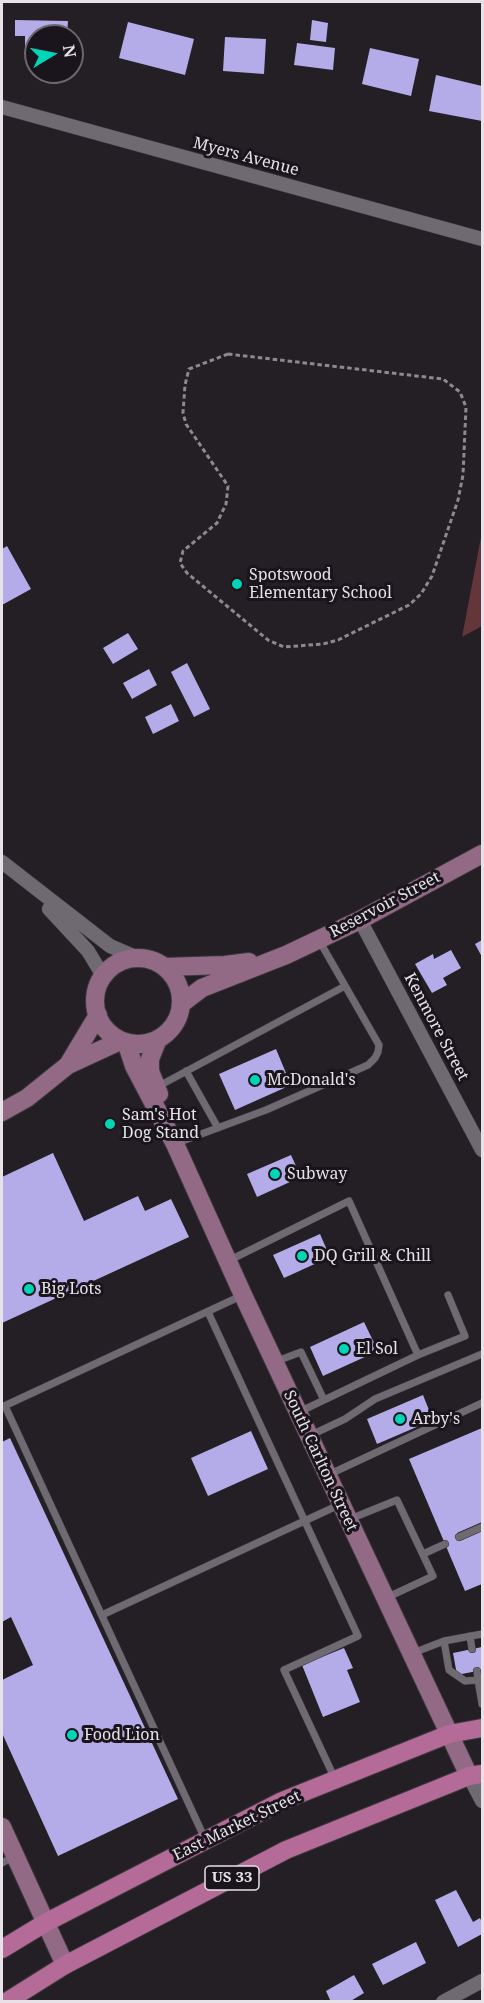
<!DOCTYPE html>
<style>
body{margin:0}
#map{position:relative;width:484px;height:2003px;overflow:hidden;background:#241e25;font-family:"Noto Serif",serif}
canvas{display:block}
.frame{position:absolute;inset:0;border:3px solid #e6e2e7;pointer-events:none}
.north{position:absolute;left:24px;top:24px;width:60px;height:60px;box-sizing:border-box;background:#1a151c;border:2px solid #6c676d;border-radius:50%;rotate:80deg;font-size:16px;font-weight:700;line-height:24px;text-align:center;color:#e6e2e7}
.north::after{content:'';display:block;margin:auto;width:21px;height:27px;background:#00d5b7;clip-path:polygon(50% 0,100% 100%,50% 72%,0 100%)}
</style>
<div id="map">
<canvas width="484" height="2003"></canvas>
<div class="frame"></div>
<div class="north">N</div>
</div>
<script>
const c = document.querySelector('canvas').getContext('2d');
c.lineJoin = 'round';
function fill(path, color) { c.fillStyle = color; c.fill(path, 'evenodd'); }
const poly = rows => new Path2D(rows.map(r => 'M' + r).join(''));
function trace(path, color, width, dash) { c.strokeStyle = color; c.lineWidth = width; c.lineCap = dash ? 'butt' : 'round'; c.setLineDash(dash || []); c.stroke(path); }
function write(font, color, halo, rows, align = 'center') {
  c.font = font + ' "Noto Serif",serif'; c.lineWidth = 6; c.setLineDash([]); c.textBaseline = 'middle'; c.strokeStyle = halo; c.fillStyle = color; for (const [text, x, y, turn = 0] of rows) {
    c.save(); c.translate(x, y); c.rotate((+turn || 0) * Math.PI / 180); c.textAlign = isNaN(turn) ? turn : align; if (halo) c.strokeText(text, 0, 0); c.fillText(text, 0, 0); c.restore();
  }
}
fill(poly([
 [482,532,482,626,462,637]
]), '#64363a');
fill(poly([
 [15,20,68,21,67,36,36,36,36,50,25,50,25,36,15,36],
 [312,20,328,23,326,42,310,40],
 [128,22,194,39,185,75,119,58],
 [225,37,266,39,264,74,223,71],
 [297,43,335,48,333,70,294,65],
 [370,48,419,59,411,96,362,84],
 [436,75,482,86,482,121,429,111],
 [7,546,31,589,2,605,2,549],
 [128,633,138,649,113,664,103,648],
 [187,663,210,709,194,717,171,672],
 [149,669,157,685,132,699,123,683],
 [171,704,179,721,153,734,145,717],
 [482,940,482,957,475,944],
 [451,950,461,968,443,978,447,985,432,993,415,964,433,954,434,959],
 [276,1049,291,1085,235,1110,219,1074],
 [53,1153,84,1221,138,1196,145,1211,171,1199,189,1237,2,1323,2,1177],
 [291,1155,301,1177,257,1197,247,1174],
 [320,1234,330,1257,284,1278,273,1255],
 [364,1322,378,1351,323,1376,310,1347],
 [423,1395,433,1420,377,1444,367,1419],
 [482,1428,482,1522,457,1533,460,1541,482,1531,482,1584,465,1591,409,1459],
 [251,1431,268,1469,208,1496,191,1458],
 [10,1438,178,1799,58,1856,2,1733,2,1680,33,1665,11,1617,2,1622,2,1442],
 [482,1647,482,1670,457,1675,453,1653],
 [344,1648,353,1668,347,1670,360,1702,323,1717,302,1665],
 [456,1890,473,1922,480,1918,482,1923,482,1934,458,1947,435,1900],
 [416,1942,426,1963,383,1985,372,1964],
 [354,1975,364,1993,349,2002,331,2002,326,1991]
]), '#b4ace9');
const lane = poly([
 [186,1071,218,1128],
 [157,1087,345,986],
 [177,1143,266,1110,368,1065,375,1058,378,1052,379,1045,320,942],
 [230,1260,349,1201,418,1355,465,1336,448,1295],
 [208,1312,358,1636,284,1670,335,1779],
 [277,1361,301,1352,324,1400],
 [5,1406,205,1839],
 [2,1407,241,1296],
 [299,1412,418,1355],
 [309,1436,345,1419,375,1399,482,1354],
 [330,1474,482,1403],
 [350,1519,397,1500,433,1576,386,1598],
 [459,1537,482,1527],
 [423,1554,445,1544],
 [102,1615,341,1504],
 [470,1636,472,1649],
 [444,1641,449,1670,465,1681,478,1680,477,1671],
 [413,1653,444,1641,482,1634],
 [482,1680,478,1680,482,1704],
 [2,1863,15,1856]
]);
const street = poly([
 [2,107,482,239],
 [2,862,110,946,138,958],
 [49,909,88,951,103,976],
 [360,920,482,1150],
 [469,1776,482,1801],
 [443,2002,482,1981]
]);
const secondary = poly([
 '95 1001a43 43 0 1 1 86 0a43 43 0 1 1-86 0Z',
 [164,967,225,965,249,962],
 [181,1004,202,988,286,955,360,920,482,854],
 [158,1039,150,1059,150,1071,159,1094],
 [126,1042,134,1066,175,1144,243,1295,469,1776],
 [68,1065,98,1015],
 [2,1112,27,1098,68,1065,120,1041],
 [2,1827,65,1965]
]);
const primary = poly([
 [2,1949,45,1923,282,1801,449,1734,482,1728],
 [6,2002,65,1965,286,1850,469,1776,482,1774]
]);
trace(lane, '#3d383e', 8);
trace(street, '#3d383e', 15);
trace(secondary, '#3d383e', 20);
trace(primary, '#3d383e', 20);
trace(poly([
 [228,354,443,379,460,392,466,407,463,475,458,500,432,576,421,594,409,605,338,640,323,644,284,647,268,640,187,573,180,563,183,551,217,523,226,504,228,486,186,424,183,413,185,385,189,369,228,354]
]), '#8e898f', 3, [4.5, 3]);
trace(lane, '#6f6972', 7);
trace(street, '#6f6972', 14);
trace(secondary, '#926a85', 18);
trace(primary, '#b56b98', 18);
for (const [x, y, r, color] of [
 [237,584,6,"#00d5b7"],
 [255,1080,6,"#00d5b7"],
 [110,1124,6,"#00d5b7"],
 [275,1174,6,"#00d5b7"],
 [302,1256,6,"#00d5b7"],
 [29,1289,6,"#00d5b7"],
 [344,1349,6,"#00d5b7"],
 [400,1419,6,"#00d5b7"],
 [72,1735,6,"#00d5b7"]
]) { const dot = new Path2D(); dot.arc(x, y, r, 0, 2 * Math.PI); c.fillStyle = color; c.fill(dot); trace(dot, '#1a151c', 2); }
for (const [x, y, w] of [
 [232,1878,54]
]) { const box = new Path2D(); box.roundRect(x - w / 2, y - 12, w, 24, 4.5); c.fillStyle = '#1a151c'; c.fill(box); trace(box, '#e6e2e7', 1.5); }
write('bold 15px', '#e6e2e7', null, [
 ["US 33",232,1878]
]);
write('16px', '#e6e2e7', '#1a151c', [
 ["Myers Avenue",246,157,15],
 ["Reservoir Street",385,905,-28],
 ["Kenmore Street",436,1027,62],
 ["South Carlton Street",320,1461,65],
 ["East Market Street",237,1826,-26]
]);
write('16px', '#e6e2e7', '#1a151c', [
 ["Spotswood",249,575],
 ["Elementary School",249,593],
 ["McDonald's",267,1080],
 ["Sam's Hot",122,1115],
 ["Dog Stand",122,1133],
 ["Subway",287,1174],
 ["DQ Grill & Chill",314,1256],
 ["Big Lots",41,1289],
 ["El Sol",356,1349],
 ["Arby's",412,1419],
 ["Food Lion",84,1735]
], 'left');
</script>
